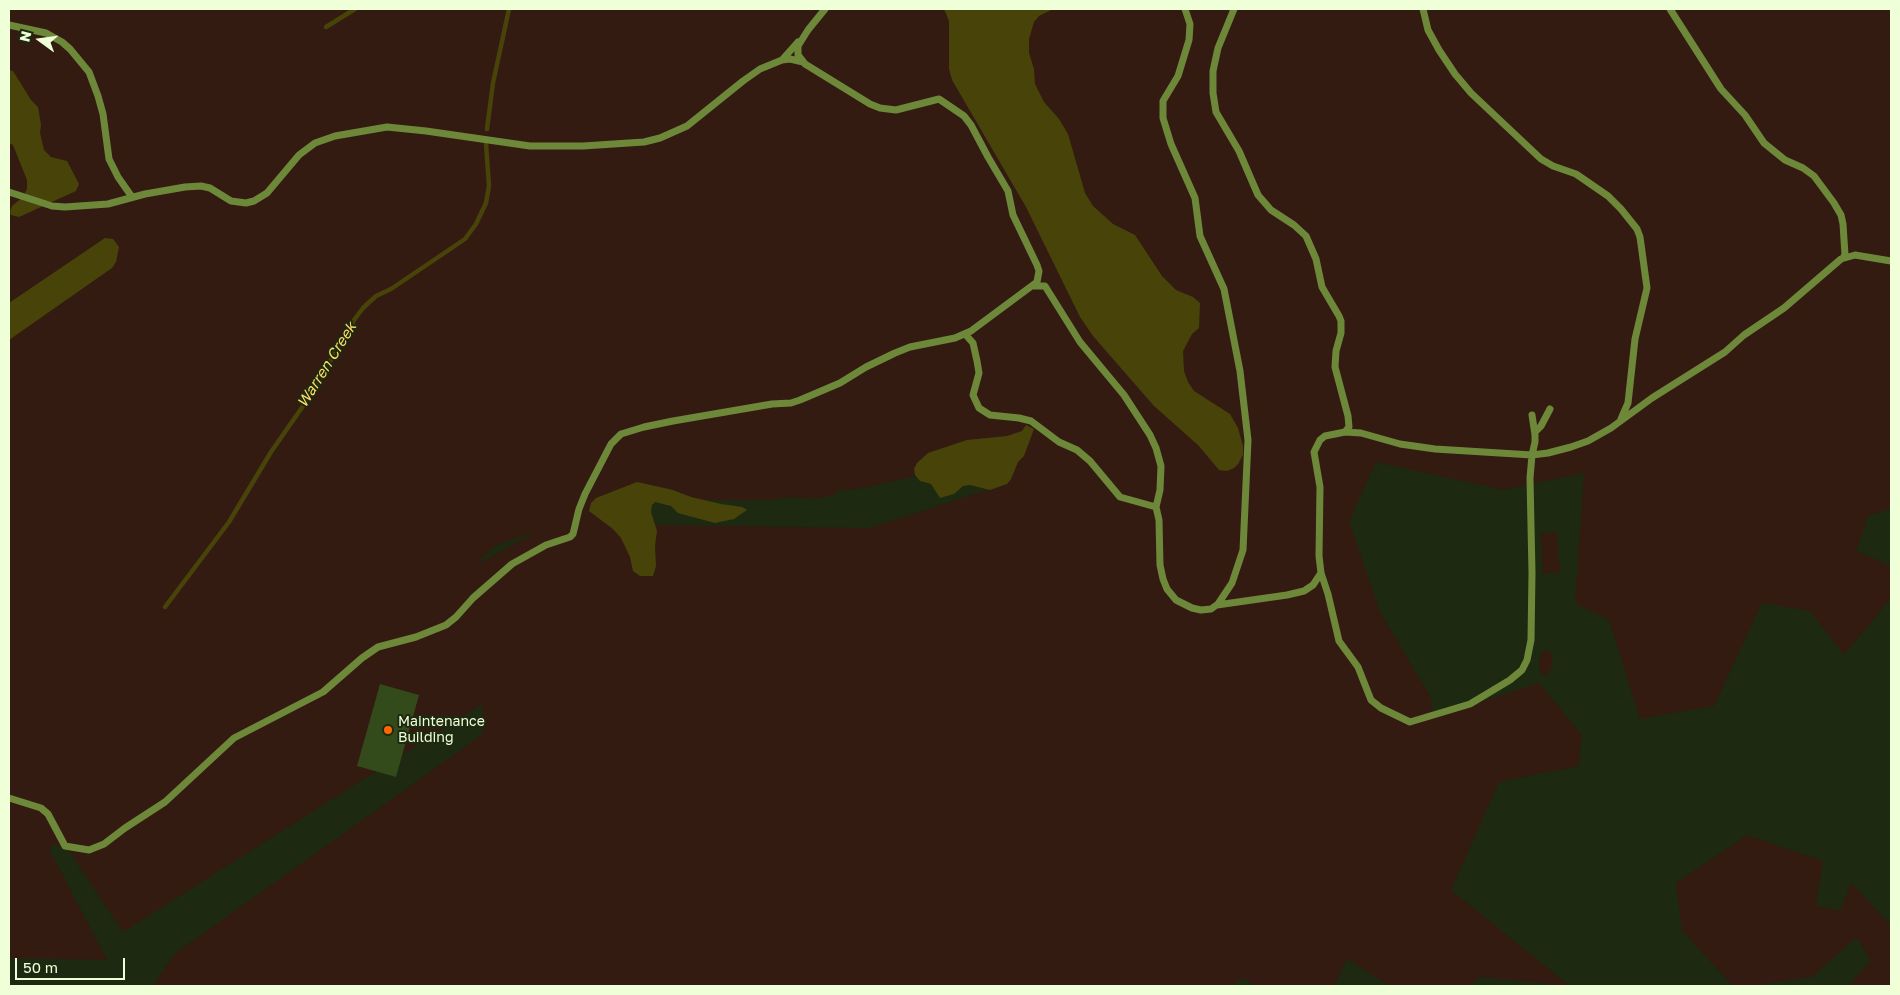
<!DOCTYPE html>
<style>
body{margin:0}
#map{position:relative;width:1900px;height:995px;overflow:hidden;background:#1d2910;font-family:"Golos Text",sans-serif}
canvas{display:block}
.frame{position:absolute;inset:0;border:10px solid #efffd7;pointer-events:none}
.north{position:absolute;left:15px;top:15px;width:50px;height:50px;-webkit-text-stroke:4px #1d2910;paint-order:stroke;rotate:284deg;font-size:14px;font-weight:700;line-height:20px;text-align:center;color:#efffd7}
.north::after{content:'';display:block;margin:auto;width:18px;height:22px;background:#efffd7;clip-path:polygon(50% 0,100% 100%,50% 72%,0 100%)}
.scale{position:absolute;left:15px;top:958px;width:110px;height:22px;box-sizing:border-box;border:2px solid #efffd7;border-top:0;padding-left:6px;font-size:15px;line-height:18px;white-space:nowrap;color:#efffd7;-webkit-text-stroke:4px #1d2910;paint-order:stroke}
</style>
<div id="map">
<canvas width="1900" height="995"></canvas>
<div class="frame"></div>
<div class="north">N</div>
<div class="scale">50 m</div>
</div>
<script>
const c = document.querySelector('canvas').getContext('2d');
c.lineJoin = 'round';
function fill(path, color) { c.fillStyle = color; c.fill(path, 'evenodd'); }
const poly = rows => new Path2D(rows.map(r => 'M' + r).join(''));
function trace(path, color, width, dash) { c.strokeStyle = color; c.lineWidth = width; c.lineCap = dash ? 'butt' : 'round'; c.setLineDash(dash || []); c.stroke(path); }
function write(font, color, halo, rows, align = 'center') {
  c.font = font + ' "Golos Text",sans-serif'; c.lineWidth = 4; c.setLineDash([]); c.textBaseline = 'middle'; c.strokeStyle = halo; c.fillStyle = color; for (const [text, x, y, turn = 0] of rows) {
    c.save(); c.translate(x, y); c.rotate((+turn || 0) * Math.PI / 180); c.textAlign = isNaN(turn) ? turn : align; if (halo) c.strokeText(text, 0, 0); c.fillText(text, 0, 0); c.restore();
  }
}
fill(poly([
 [9,9,1891,9,1891,508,1868,516,1856,551,1891,566,1891,598,1844,655,1810,611,1762,603,1714,706,1640,719,1609,620,1575,603,1584,473,1503,490,1376,462,1349,521,1380,612,1430,696,1434,717,1539,683,1582,735,1579,766,1499,782,1451,890,1570,986,1481,977,1468,986,1390,986,1347,959,1334,986,1256,986,1244,978,1229,986,153,986,173,955,483,734,482,704,123,932,70,852,55,844,49,849,107,960,9,958],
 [995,458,1009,478,1006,484,869,528,654,525,625,500,769,500,790,497,816,499,833,495,838,491,864,488],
 [532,532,533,533,480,563,480,560,494,546],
 [1557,532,1560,572,1543,574,1540,533],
 [1545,650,1550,651,1553,664,1548,674,1543,675,1540,672,1539,663,1541,653],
 [1747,835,1823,861,1816,905,1840,911,1851,883,1891,925,1891,986,1848,986,1871,961,1856,937,1812,977,1748,986,1733,986,1682,931,1676,883]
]), '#331b12');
fill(poly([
 [944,9,1053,9,1039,16,1034,22,1029,39,1029,53,1034,69,1035,84,1044,102,1059,119,1068,134,1085,193,1093,206,1113,224,1135,235,1162,276,1176,290,1193,297,1200,303,1199,328,1192,334,1183,351,1184,371,1188,382,1194,391,1230,414,1238,428,1243,446,1243,455,1238,464,1234,468,1227,471,1219,470,1198,445,1154,406,1093,336,1080,317,1026,207,952,80,949,69,949,21],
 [9,70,13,71,31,100,38,107,41,125,40,133,44,150,51,157,67,161,79,184,76,191,19,217,11,215,10,212,12,206,23,197,27,189,27,180,13,145,9,143],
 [105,238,113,239,119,247,116,262,112,268,9,340,9,303],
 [1026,425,1034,429,1024,456,1018,462,1011,479,1007,484,990,490,970,485,963,486,954,494,940,498,931,484,920,481,915,475,914,469,917,463,928,453,967,440,1007,436,1022,431],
 [637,482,673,490,691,497,721,504,742,507,747,510,734,519,715,523,685,515,678,513,671,506,655,502,652,505,651,512,657,531,655,546,656,566,653,576,640,576,633,571,630,557,621,538,613,529,589,511,591,503,596,498]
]), '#484309');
trace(poly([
 [326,27,355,9],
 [487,129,493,83,509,9],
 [165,607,229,522,271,452,310,396,354,320,363,308,376,296,391,289,465,239,476,224,486,203,489,186,486,144]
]), '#484309', 4.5);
fill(poly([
 [380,684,419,695,396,777,357,766]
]), '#334a1b');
trace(poly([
 [1234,9,1218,48,1213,71,1213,93,1216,112,1239,151,1258,195,1271,210,1294,225,1306,236,1316,259,1322,287,1339,316,1341,321,1341,333,1336,351,1335,367,1348,416,1349,427,1345,432],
 [1423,9,1428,30,1439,50,1455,74,1471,93,1541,159,1553,166,1576,174,1608,196,1621,209,1637,229,1640,237,1647,288,1635,339,1628,403,1621,419],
 [1670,9,1721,89,1745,115,1764,143,1785,160,1803,168,1814,176,1834,203,1841,215,1843,224,1845,255,1843,258],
 [9,25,46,33,62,42,70,49,89,72,98,96,103,114,109,159,118,177,132,197],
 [782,60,790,59,803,62],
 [9,192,52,206,65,207,108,204,145,194,185,187,201,186,210,188,231,201,246,203,254,201,267,193,299,155,315,143,335,136,387,127,426,131,530,146,583,146,644,142,660,138,687,126,743,81,760,69,782,60,798,42],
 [1034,286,1045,286,1080,342,1124,395,1150,435,1156,448,1161,466,1160,490,1156,507],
 [965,334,973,343,977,361,979,373,973,395,979,408,990,415,1019,418,1031,421,1059,442,1077,450,1090,461,1120,497,1156,507,1159,520,1160,565,1163,579,1167,589,1176,600,1192,608,1201,610,1211,609,1218,604,1232,583,1243,550,1248,440,1240,371,1224,289,1200,236,1195,198,1171,144,1163,118,1163,101,1178,76,1189,40,1190,24,1185,9],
 [1532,415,1535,435,1535,442,1532,455,1530,478,1532,573,1531,640,1527,660,1522,670,1510,680,1470,704,1410,722,1381,708,1371,700,1358,667,1339,641,1328,594,1321,573,1319,556,1320,487,1314,452,1320,440,1325,436,1345,432,1361,433,1400,444,1435,449,1532,455,1548,453,1571,447,1588,441,1611,428,1652,398,1725,352,1744,335,1784,308,1841,259,1855,255,1891,261],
 [1535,432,1541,426,1550,409],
 [1217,605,1287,595,1304,591,1313,585,1321,573],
 [9,798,41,808,48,814,65,846,89,850,104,844,125,828,165,802,234,738,323,692,362,658,378,647,416,637,446,625,456,617,473,598,512,564,546,545,570,537,573,534,579,509,585,494,611,444,621,434,644,427,673,421,772,404,791,403,800,400,840,383,866,367,895,353,910,347,955,338,971,331,1037,282,1039,271,1037,265,1013,215,1008,191,988,157,971,125,964,116,939,99,896,110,880,108,870,104,805,64,798,55,798,46,808,30,825,9]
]), '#6e883a', 7);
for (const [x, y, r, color] of [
 [388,730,5,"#ff6703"]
]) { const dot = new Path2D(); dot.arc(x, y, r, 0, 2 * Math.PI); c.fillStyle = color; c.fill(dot); trace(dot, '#1d2910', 2); }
write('14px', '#efffd7', '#1d2910', [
 ["Maintenance",398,722],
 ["Building",398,738]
], 'left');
write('italic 15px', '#ffda65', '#1d2910', [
 ["Warren Creek",327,365,-58]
]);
</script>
